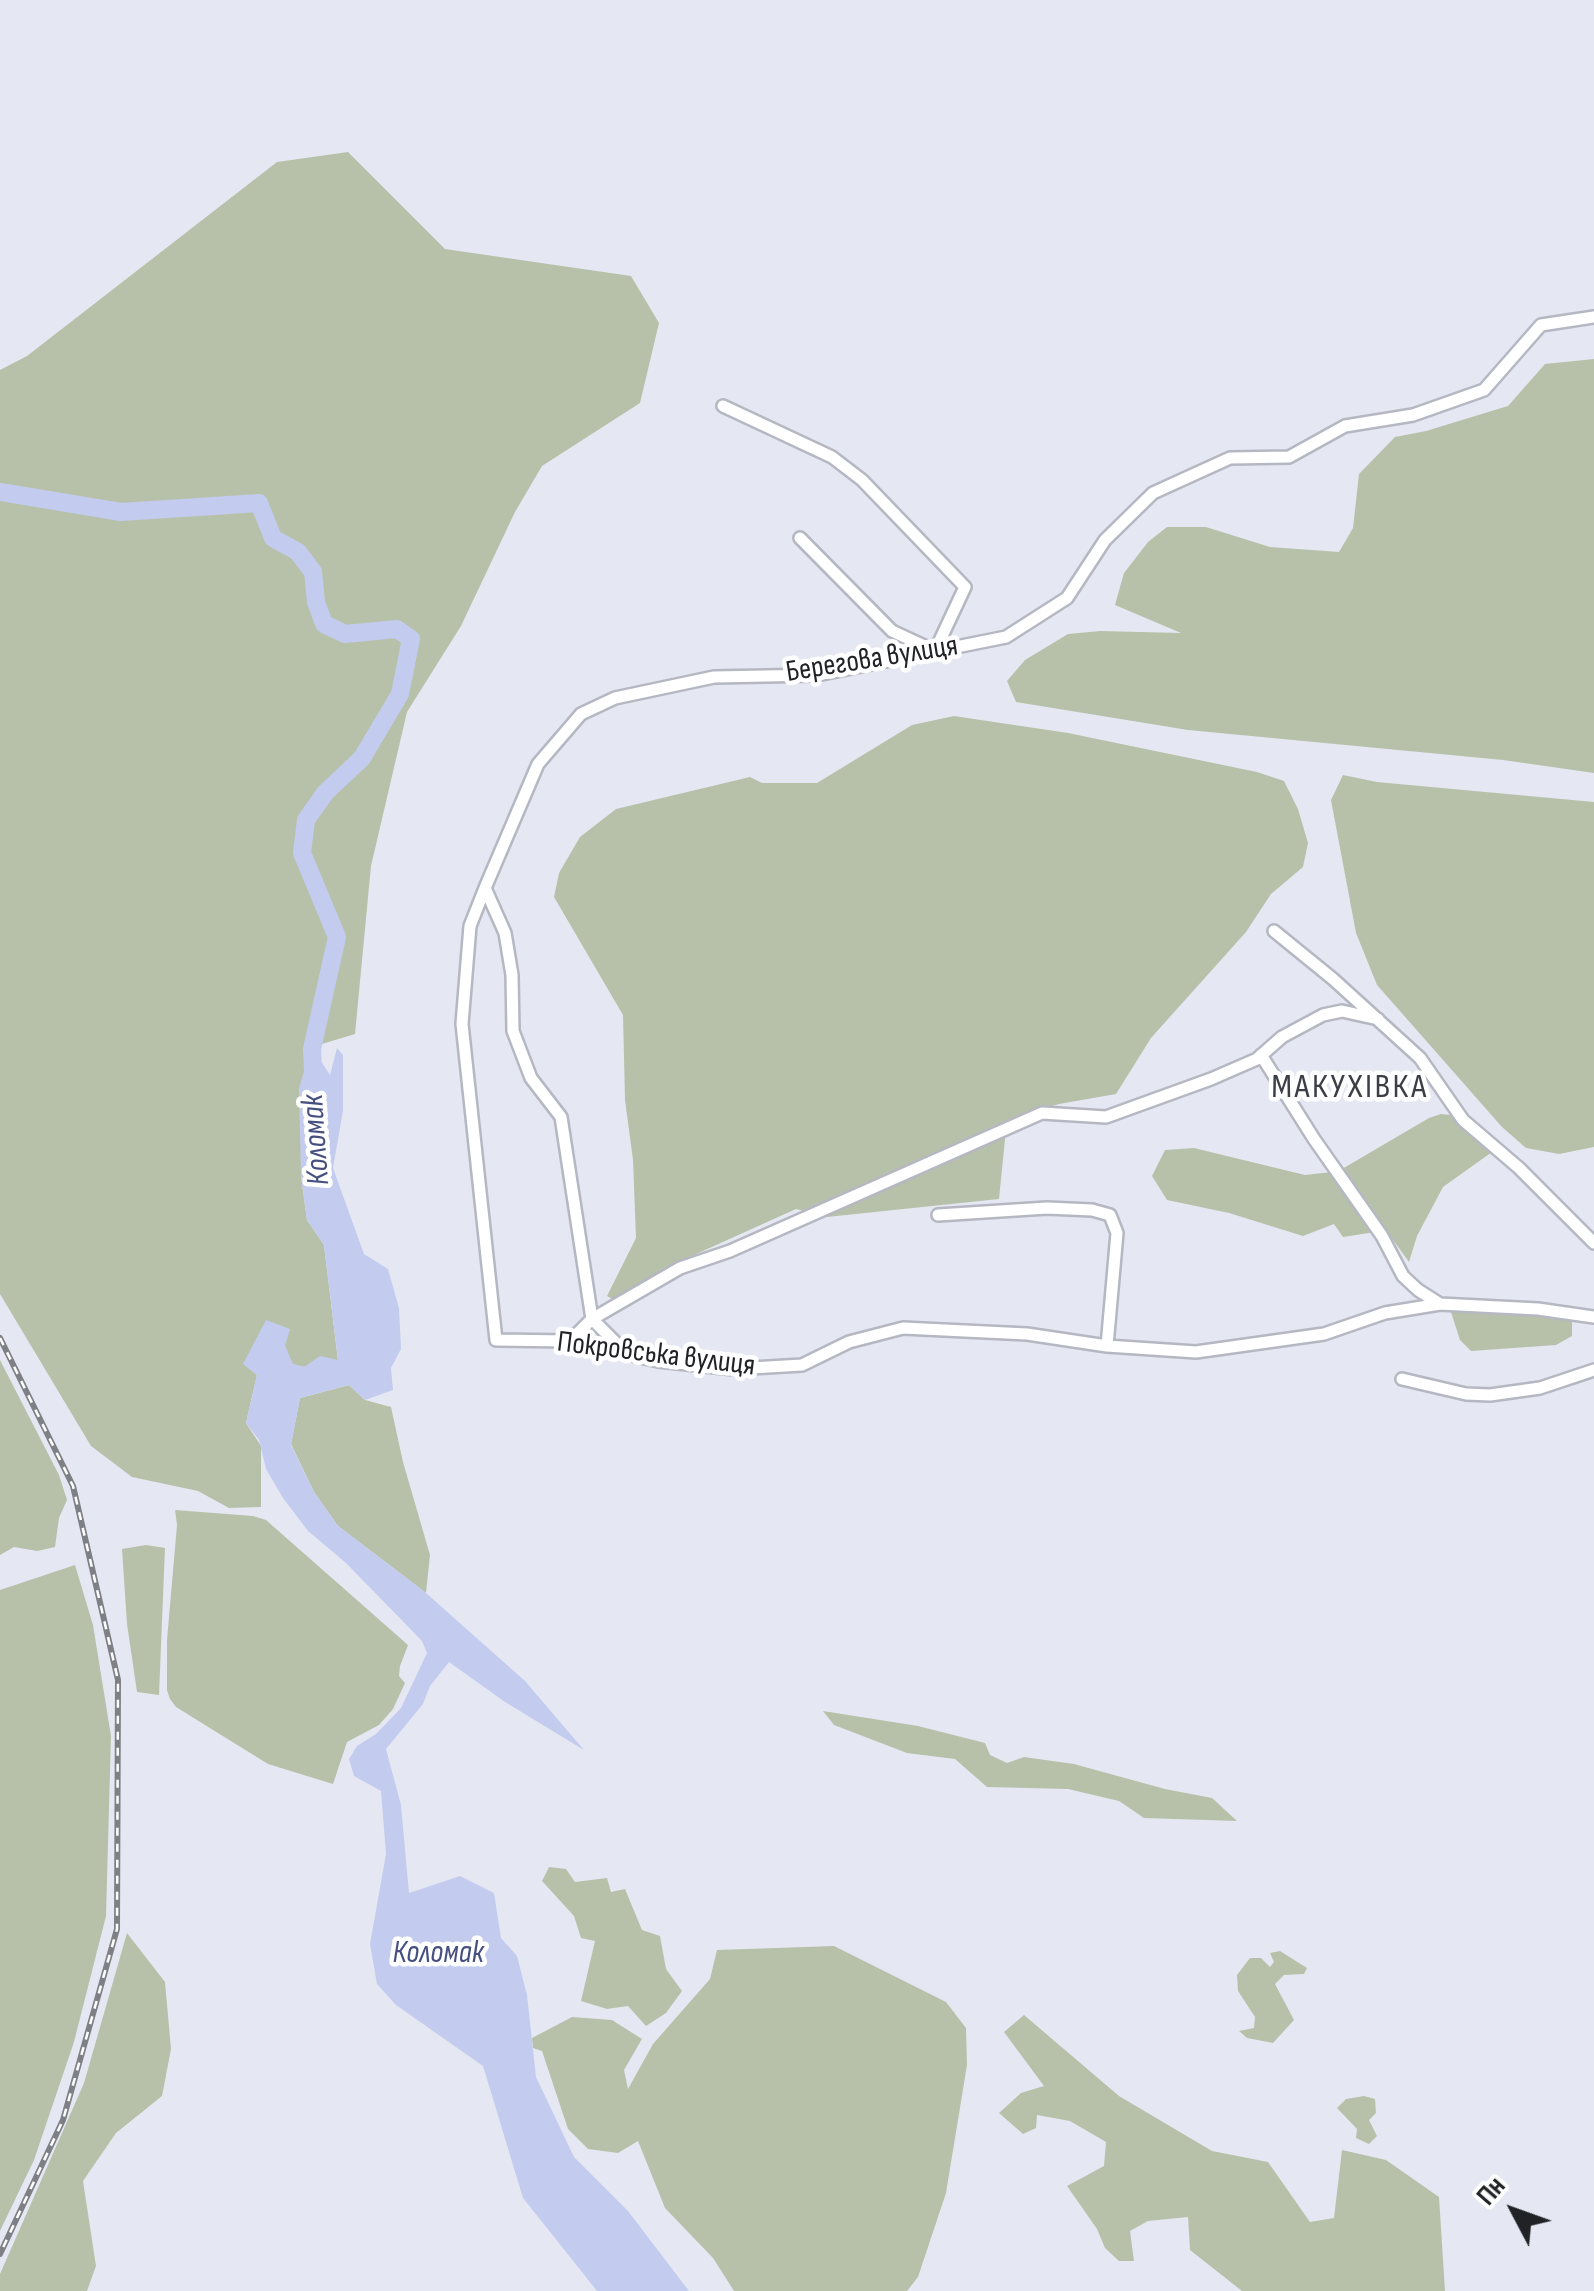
<!DOCTYPE html>
<meta charset="utf-8">
<style>
body{margin:0}
#map{position:relative;width:1594px;height:2291px;overflow:hidden;background:#e5e8f2;font-family:"Sofia Sans Condensed",sans-serif}
canvas{display:block}
.north{position:absolute;left:1464px;top:2161px;width:100px;height:100px;-webkit-text-stroke:8px #fff;paint-order:stroke;rotate:311deg;font-size:28px;font-weight:700;line-height:40px;text-align:center;color:#212226}
.north::after{content:'';display:block;margin:auto;width:35px;height:45px;background:#212226;clip-path:polygon(50% 0,100% 100%,50% 72%,0 100%)}
</style>
<div id="map">
<canvas width="1594" height="2291"></canvas>
<div class="north">Пн</div>
</div>
<script>
const c = document.querySelector('canvas').getContext('2d');
c.lineJoin = 'round';
function fill(path, color) { c.fillStyle = color; c.fill(path, 'evenodd'); }
const poly = rows => new Path2D(rows.map(r => 'M' + r).join(''));
function trace(path, color, width, dash) { c.strokeStyle = color; c.lineWidth = width; c.lineCap = dash ? 'butt' : 'round'; c.setLineDash(dash || []); c.stroke(path); }
function write(font, color, halo, rows, align = 'center') {
  c.font = font + ' "Sofia Sans Condensed",sans-serif'; c.lineWidth = 9; c.setLineDash([]); c.textBaseline = 'middle'; c.strokeStyle = halo; c.fillStyle = color; for (const [text, x, y, turn = 0] of rows) {
    c.save(); c.translate(x, y); c.rotate((+turn || 0) * Math.PI / 180); c.textAlign = isNaN(turn) ? turn : align; if (halo) c.strokeText(text, 0, 0); c.fillText(text, 0, 0); c.restore();
  }
}
fill(poly([
 [348,152,445,249,631,276,659,323,640,403,542,466,515,512,461,626,407,712,371,866,355,1034,312,1047,301,1083,301,1176,307,1220,324,1245,338,1361,303,1367,292,1364,285,1346,243,1363,257,1375,246,1423,261,1446,261,1507,229,1508,198,1491,132,1477,91,1446,0,1294,0,370,27,356,277,162],
 [1594,359,1594,773,1503,760,1188,730,1016,702,1007,681,1025,660,1068,634,1100,631,1181,633,1115,605,1124,573,1148,542,1167,527,1206,527,1270,547,1339,552,1353,528,1359,474,1395,437,1426,431,1508,406,1545,364],
 [954,716,1068,733,1257,772,1284,781,1298,809,1308,843,1303,867,1271,894,1246,932,1151,1038,1116,1094,1059,1104,1007,1120,999,1199,827,1217,796,1209,683,1260,625,1306,607,1296,636,1238,633,1160,625,1100,623,1015,554,897,559,873,580,837,616,809,750,777,762,783,817,783,912,725],
 [1343,775,1377,782,1594,802,1594,1147,1559,1154,1526,1148,1502,1127,1377,985,1356,933,1331,800],
 [1441,1114,1451,1115,1492,1152,1443,1187,1417,1236,1409,1262,1342,1169,1429,1118],
 [1194,1148,1305,1175,1332,1172,1375,1232,1343,1237,1334,1224,1303,1236,1229,1213,1167,1200,1152,1176,1165,1150],
 [1451,1312,1510,1313,1572,1320,1572,1336,1556,1345,1471,1351,1460,1340],
 [0,1360,59,1475,67,1500,59,1518,55,1547,37,1551,14,1547,0,1555],
 [349,1385,365,1400,391,1407,403,1462,430,1555,426,1593,338,1526,314,1492,291,1444,300,1398],
 [175,1510,253,1516,266,1520,408,1645,400,1666,399,1676,405,1683,393,1709,379,1725,347,1742,333,1784,268,1764,176,1707,170,1699,167,1690,167,1640,177,1525],
 [146,1545,165,1548,159,1695,137,1692,127,1624,122,1549],
 [75,1565,93,1625,111,1736,106,1916,74,2042,34,2160,0,2231,0,1590],
 [823,1711,918,1726,985,1743,990,1755,1007,1763,1024,1757,1074,1764,1165,1789,1212,1798,1237,1821,1144,1818,1119,1801,1068,1789,987,1787,955,1759,907,1753,834,1725],
 [549,1867,566,1869,575,1882,607,1878,611,1892,625,1889,642,1930,660,1936,666,1969,682,1991,666,2013,646,2026,628,2006,607,2009,581,2001,595,1941,581,1938,574,1916,542,1881],
 [127,1933,165,1982,171,2049,162,2096,116,2133,83,2181,96,2266,87,2291,0,2291,0,2274,84,2083],
 [834,1946,946,2002,966,2028,967,2065,946,2193,918,2277,907,2291,734,2291,713,2258,665,2208,638,2141,618,2153,588,2149,568,2129,542,2051,533,2048,532,2038,572,2017,612,2020,642,2039,624,2070,628,2089,653,2044,710,1979,717,1950],
 [1280,1951,1307,1968,1304,1974,1284,1975,1275,1984,1294,2020,1273,2043,1247,2038,1239,2031,1254,2028,1255,2017,1238,1991,1237,1975,1250,1958,1261,1958,1270,1967,1274,1962,1270,1953],
 [1024,2015,1119,2096,1212,2151,1268,2162,1310,2222,1334,2218,1342,2150,1386,2160,1439,2197,1445,2291,1242,2291,1190,2250,1188,2217,1148,2221,1130,2231,1134,2261,1119,2261,1105,2248,1097,2229,1067,2186,1104,2166,1106,2142,1070,2121,1037,2115,1036,2128,1023,2134,999,2113,1021,2093,1044,2086,1004,2032],
 [1364,2096,1375,2099,1376,2113,1369,2120,1377,2136,1369,2144,1356,2138,1357,2129,1337,2108,1346,2099]
]), '#b7c1aa');
fill(poly([
 [312,1047,330,1075,337,1048,343,1055,343,1111,333,1168,364,1254,388,1269,399,1308,401,1349,391,1368,393,1390,365,1400,349,1385,300,1398,291,1445,314,1492,338,1526,426,1593,525,1681,584,1750,505,1702,449,1662,430,1686,423,1704,386,1749,401,1805,409,1893,460,1876,494,1893,501,1938,517,1956,527,1995,536,2077,574,2157,628,2211,689,2291,597,2291,523,2198,483,2066,396,2005,377,1984,370,1944,386,1854,381,1791,354,1776,349,1759,357,1746,376,1734,401,1708,427,1653,422,1641,346,1563,308,1531,283,1498,266,1469,259,1440,246,1423,257,1375,243,1364,266,1320,290,1329,285,1346,293,1364,304,1367,320,1356,338,1360,324,1245,307,1220,301,1176,299,1088]
]), '#c3ccef');
trace(poly([
 [0,492,121,512,259,503,273,538,298,552,313,572,316,602,324,624,345,634,397,629,411,639,400,694,362,758,325,793,306,820,302,853,337,937,312,1049,313,1070]
]), '#c3ccef', 18);
const minor = poly([
 [1594,317,1541,325,1484,390,1413,415,1345,426,1289,457,1230,458,1153,493,1105,540,1067,598,1006,637,817,675,714,677,615,698,581,714,538,764,485,888,470,926,462,1024,496,1340,570,1341,658,1361,734,1369,802,1365,849,1342,903,1328,1027,1334,1107,1346,1196,1352,1324,1334,1385,1313,1440,1304,1538,1309,1594,1317],
 [723,406,832,457,862,480,965,587,935,651,892,631,800,538],
 [485,888,505,933,512,975,513,1031,531,1078,561,1117,592,1319,623,1350],
 [1274,931,1333,979,1420,1058,1463,1120,1519,1168,1594,1243],
 [1261,1055,1314,1139,1382,1236,1403,1276,1418,1290,1440,1304],
 [938,1215,1047,1208,1092,1210,1110,1215,1117,1233,1107,1346],
 [570,1341,592,1319,680,1268,730,1251,1042,1113,1106,1117,1211,1079,1257,1059,1282,1037,1323,1015,1342,1011,1378,1019],
 [1402,1379,1466,1394,1490,1395,1540,1388,1594,1370]
]);
trace(minor, '#b5b8c2', 16);
trace(minor, '#fff', 11);
const rail = poly([
 [0,1338,73,1486,118,1680,117,1929,63,2120,0,2254]
]);
trace(rail, '#7e8086', 6);
trace(rail, '#fff', 2.5, [8]);
write('30px', '#212226', '#fff', [
 ["Берегова вулиця",872,660,-9],
 ["Покровська вулиця",656,1355,7]
]);
write('italic 32px', '#465080', '#fff', [
 ["Коломак",317,1140,-94],
 ["Коломак",438,1954]
]);
c.letterSpacing = '2.5px';
write('35px', '#3b3e46', '#fff', [
 ["МАКУХІВКА",1350,1088]
]);
c.letterSpacing = '0px';
</script>
